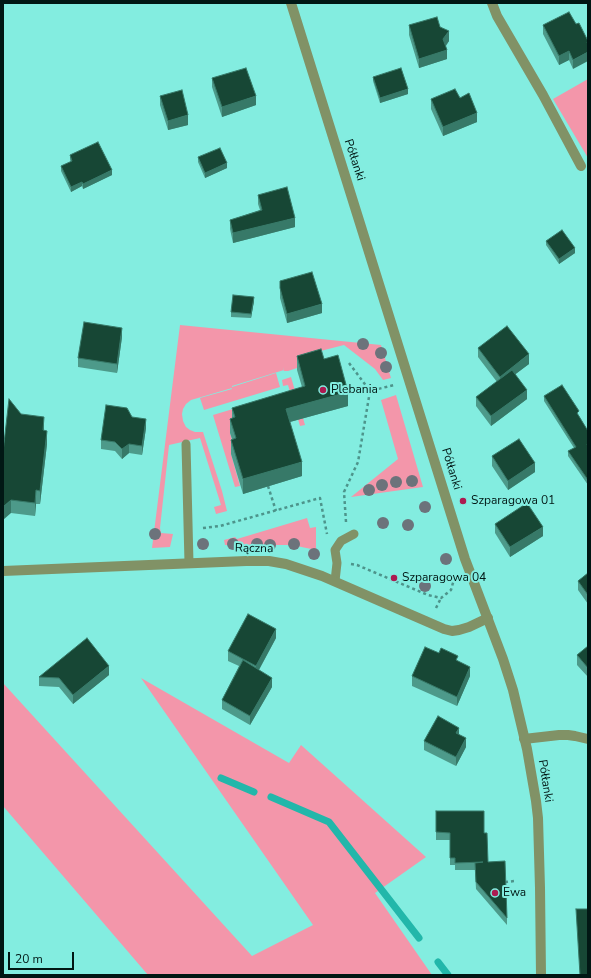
<!DOCTYPE html>
<meta charset="utf-8">
<style>
body{margin:0}
#map{position:relative;width:591px;height:978px;overflow:hidden;background:#83ede0;font-family:"Nunito Sans",sans-serif}
canvas{display:block}
.frame{position:absolute;inset:0;border:4px solid #011714;pointer-events:none}
.scale{position:absolute;left:8px;top:952px;width:66px;height:18px;box-sizing:border-box;border:2px solid #011714;border-top:0;padding-left:5px;font-size:12px;line-height:14px;white-space:nowrap;color:#011714;-webkit-text-stroke:3px #83ede0;paint-order:stroke}
</style>
<div id="map">
<canvas width="591" height="978"></canvas>
<div class="frame"></div>
<div class="scale">20 m</div>
</div>
<script>
const c = document.querySelector('canvas').getContext('2d');
c.lineJoin = 'round';
function fill(path, color) { c.fillStyle = color; c.fill(path, 'evenodd'); }
const poly = rows => new Path2D(rows.map(r => 'M' + r).join(''));
function trace(path, color, width, dash) { c.strokeStyle = color; c.lineWidth = width; c.lineCap = dash ? 'butt' : 'round'; c.setLineDash(dash || []); c.stroke(path); }
function write(font, color, halo, rows, align = 'center') {
  c.font = font + ' "Nunito Sans",sans-serif'; c.lineWidth = 4; c.setLineDash([]); c.textBaseline = 'middle'; c.strokeStyle = halo; c.fillStyle = color; for (const [text, x, y, turn = 0] of rows) {
    c.save(); c.translate(x, y); c.rotate((+turn || 0) * Math.PI / 180); c.textAlign = isNaN(turn) ? turn : align; if (halo) c.strokeText(text, 0, 0); c.fillText(text, 0, 0); c.restore();
  }
}
fill(poly([
 [588,79,588,158,553,99],
 [180,325,381,345,391,378,383,380,375,369,344,345,301,356,303,366,288,371,284,371,283,367,284,370,232,386,232,388,191,400,186,404,183,409,182,414,183,421,186,427,190,430,195,432,203,432,222,491,227,511,216,514,214,507,221,505,200,438,169,445,160,528,161,533,173,534,170,547,152,548],
 [276,373,280,387,204,410,200,398,232,389,232,387],
 [291,377,305,425,300,426,288,385,283,386,282,380],
 [283,394,230,433,236,452,231,454,240,486,235,487,213,415],
 [396,395,423,487,351,497,398,459,381,400],
 [307,518,310,528,316,527,316,550,292,545,225,545,224,540,235,537,237,539],
 [141,678,289,763,301,745,426,857,375,893,432,975,148,975,3,806,3,683,252,956,313,925]
]), '#f396aa');
trace(poly([
 [221,778,254,792],
 [271,797,329,822,419,938],
 [438,962,448,975]
]), '#22b7aa', 7);
trace(poly([
 [349,363,370,391],
 [268,486,276,511],
 [346,522,344,492,358,462,370,391,394,385],
 [203,528,220,526,320,498,327,534],
 [351,564,357,565,428,595,441,598,451,590,454,579],
 [436,608,441,598],
 [505,882,515,881]
]), '#4d948b', 2.5, [3, 3]);
trace(poly([
 [186,444,189,563],
 [335,581,337,563,335,550,341,541,354,534]
]), '#819266', 9);
trace(poly([
 [492,3,497,16,543,95,581,166],
 [3,571,246,561,269,561,286,564,322,576,444,629,452,631,459,630,469,627,488,618],
 [524,739,559,735,568,735,575,736,588,739]
]), '#819266', 10);
trace(poly([
 [291,3,465,559,503,659,513,690,527,749,536,801,538,818,540,888,541,975]
]), '#819266', 10);
c.fillStyle = '#6c737b';
for (const [x, y] of [
 [363,344],
 [381,353],
 [386,367],
 [412,481],
 [396,482],
 [382,485],
 [369,490],
 [425,507],
 [383,523],
 [408,525],
 [155,534],
 [203,544],
 [233,544],
 [257,544],
 [294,544],
 [270,545],
 [314,554],
 [446,559],
 [425,586]
]) { c.beginPath(); c.arc(x, y, 6, 0, 2 * Math.PI); c.fill(); }
fill(poly([
 [576,24,573,69,569,60,559,65,543,34,543,25],
 [409,25,440,27,449,41,446,46,447,59,419,68,409,35],
 [373,77,408,94,380,103,373,81],
 [212,78,256,105,222,117,212,87],
 [160,96,188,125,168,130,160,105],
 [460,98,477,122,443,136,431,109,431,99],
 [70,155,112,175,83,189,82,186,71,192,61,171,61,166,71,162,70,160],
 [198,157,227,168,205,178,198,162],
 [258,195,295,227,233,243,230,229,230,220,260,210,258,204],
 [546,241,575,253,559,264,546,245],
 [280,281,322,313,287,323,280,298],
 [254,301,251,318,231,317,231,312],
 [122,337,117,373,78,367,78,358],
 [478,348,529,364,515,374,527,399,491,426,476,406,476,397,497,382,478,357],
 [297,356,324,359,348,406,290,422,302,476,243,494,231,454,231,440,232,439,230,433,230,419,232,418,232,408,302,387,297,370],
 [544,396,579,416,588,431,588,485,568,456,568,451,574,448,544,401],
 [9,399,21,414,44,430,47,444,40,504,36,504,35,516,11,513],
 [132,417,146,428,142,455,129,453,122,459,115,451,101,449,101,440],
 [492,456,535,472,508,490,492,466],
 [495,524,543,536,510,557,495,533],
 [588,573,588,604,578,590,578,581],
 [276,638,259,670,272,687,250,725,222,709,222,700,239,666,228,661,228,651],
 [588,646,588,677,577,665,577,655],
 [458,661,470,676,457,706,412,686,412,676],
 [109,675,73,704,59,687,39,686,39,677],
 [424,741,466,747,456,766,424,750],
 [436,811,484,833,488,862,507,918,507,925,476,889,475,870,455,870,455,865,450,865,450,840,436,840]
]), '#4d9a8a');
fill(poly([
 [449,31,449,41,443,49,443,39],
 [447,50,447,59,419,68,419,59],
 [569,51,569,60,559,65,559,56],
 [588,52,588,61,573,69,573,60],
 [408,89,408,94,380,103,380,98],
 [256,96,256,105,222,117,222,107],
 [477,113,477,122,443,136,443,127],
 [188,115,188,125,168,130,168,121],
 [227,163,227,168,205,178,205,173],
 [112,170,112,175,83,189,83,184],
 [82,182,82,186,71,192,71,187],
 [295,218,295,227,233,243,233,233],
 [575,248,575,253,559,264,559,259],
 [254,297,254,301,251,318,251,314],
 [322,304,322,313,287,323,287,314],
 [122,328,122,337,117,373,117,364],
 [529,354,529,364,500,386,500,377],
 [527,390,527,399,491,426,491,416],
 [348,392,348,406,286,423,286,409],
 [44,417,44,430,43,430],
 [146,419,146,428,142,455,142,446],
 [47,431,47,444,40,504,40,491],
 [129,444,129,453,122,459,122,449],
 [302,462,302,476,243,494,243,479],
 [535,463,535,472,508,490,508,481],
 [36,490,36,504,35,516,35,503],
 [11,500,11,513,3,520,3,507],
 [543,527,543,536,510,557,510,547],
 [276,629,276,638,256,675,256,666],
 [109,666,109,675,73,704,73,695],
 [470,667,470,676,457,706,457,697],
 [272,678,272,687,250,725,250,716],
 [459,728,459,737,456,733],
 [466,738,466,747,456,766,456,757]
]), '#377968');
const building = poly([
 [569,12,576,24,579,23,588,41,587,42,588,44,588,52,573,60,569,51,559,56,543,25,569,12],
 [437,17,440,27,449,31,443,39,447,50,419,59,409,25,437,17],
 [246,68,256,96,222,107,212,78,246,68],
 [401,68,408,89,380,98,373,77,401,68],
 [455,89,460,98,469,93,477,113,443,127,431,99,455,89],
 [182,90,188,115,168,121,160,96,182,90],
 [98,142,112,170,83,184,82,182,71,187,61,166,72,161,70,155,98,142],
 [220,148,227,163,205,173,198,157,220,148],
 [287,187,295,218,233,233,230,220,262,210,258,195,287,187],
 [562,230,575,248,559,259,546,241,562,230],
 [312,272,322,304,287,314,280,288,280,281,312,272],
 [233,295,254,297,251,314,231,312,233,295],
 [84,322,122,328,117,364,78,358,84,322],
 [507,326,529,354,500,377,478,348,507,326],
 [321,349,324,359,338,355,348,392,286,409,302,462,243,479,231,440,236,438,230,419,235,417,232,408,305,386,297,356,321,349],
 [512,370,527,390,491,416,476,397,512,370],
 [562,385,579,411,577,413,588,431,588,444,587,444,588,446,588,480,568,451,576,447,544,396,562,385],
 [9,399,21,414,44,417,43,430,47,431,40,491,36,490,35,503,11,500,3,507,3,452,9,399],
 [106,405,127,408,132,417,146,419,142,446,129,444,122,449,115,442,101,440,106,405],
 [519,439,535,463,508,481,492,456,519,439],
 [527,503,543,527,510,547,495,524,527,503],
 [588,573,588,595,578,581,588,573],
 [248,614,276,629,256,666,228,651,248,614],
 [87,638,109,666,73,695,59,678,39,677,87,638],
 [588,646,588,668,577,655,588,646],
 [425,647,439,653,441,648,458,656,456,660,470,667,457,697,412,676,425,647],
 [243,660,272,678,250,716,222,700,243,660],
 [438,716,459,728,456,733,466,738,456,757,424,741,438,716],
 [436,811,484,811,484,833,487,833,488,862,505,861,507,918,476,882,475,863,483,862,455,863,455,858,450,858,450,833,436,832,436,811],
 [576,909,588,909,588,975,580,975,576,909]
]);
fill(building, '#174735');
trace(building, '#377968', 1);
for (const [x, y, r, color] of [
 [323,390,4,"#ac1b51"],
 [463,501,4,"#ac1b51"],
 [394,578,4,"#ac1b51"],
 [495,893,4,"#ac1b51"]
]) { const dot = new Path2D(); dot.arc(x, y, r, 0, 2 * Math.PI); c.fillStyle = color; c.fill(dot); trace(dot, '#83ede0', 1.5); }
write('12px', '#011714', '#83ede0', [
 ["Półłanki",354,160,72],
 ["Półłanki",451,469,73],
 ["Rączna",254,549,1],
 ["Półłanki",545,781,81]
]);
write('12px', '#011714', '#83ede0', [
 ["Plebania",331,390],
 ["Szparagowa 01",471,501],
 ["Szparagowa 04",402,578],
 ["Ewa",503,893]
], 'left');
</script>
